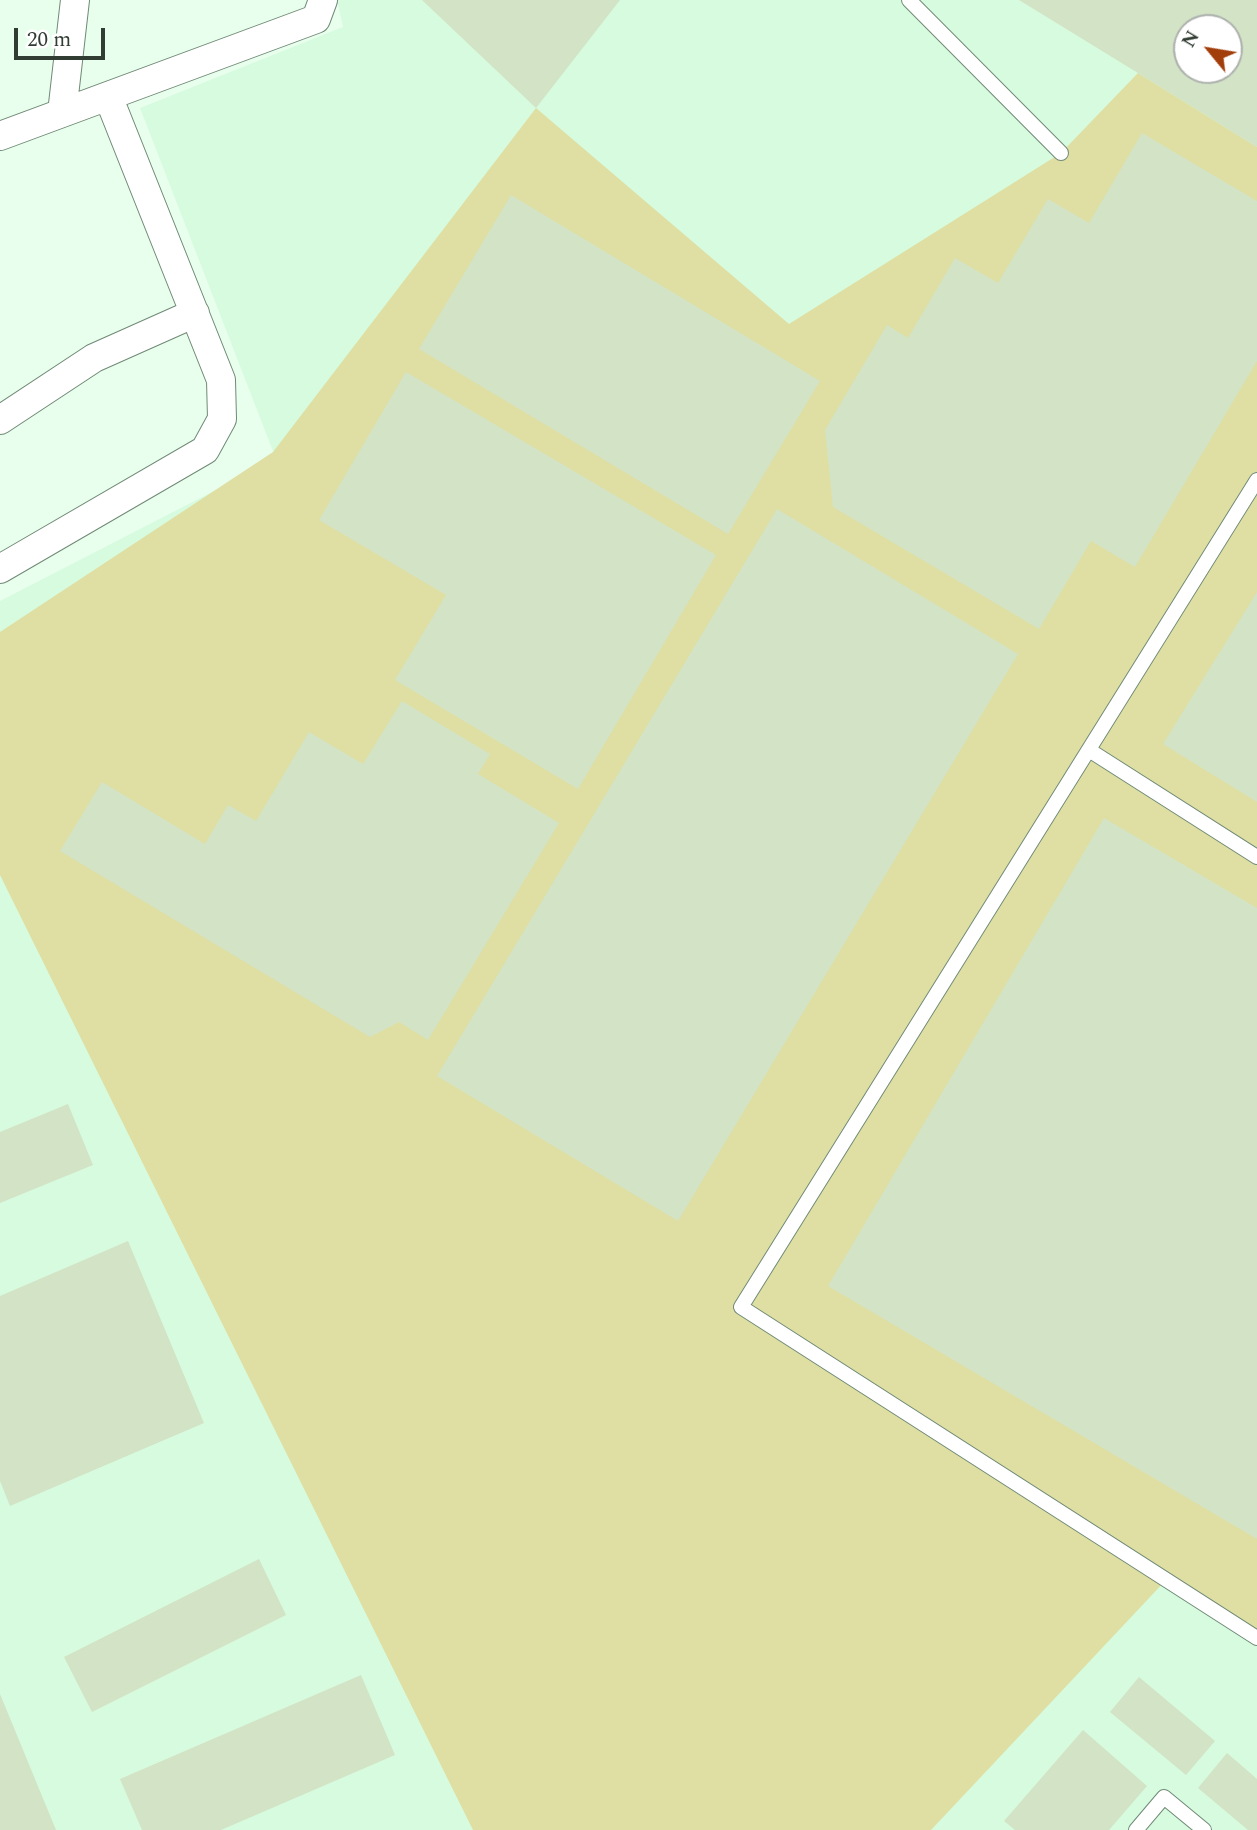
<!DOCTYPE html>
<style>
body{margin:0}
#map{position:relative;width:1257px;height:1830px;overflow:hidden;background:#e8ffed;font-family:Spectral,serif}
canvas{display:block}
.north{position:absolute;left:1173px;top:14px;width:70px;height:70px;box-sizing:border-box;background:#fff;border:2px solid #adb1ad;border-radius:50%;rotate:300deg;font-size:19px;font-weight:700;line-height:28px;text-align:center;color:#313c33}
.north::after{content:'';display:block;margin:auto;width:24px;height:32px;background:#a23e0c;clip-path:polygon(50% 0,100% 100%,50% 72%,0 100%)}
.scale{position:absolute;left:14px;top:28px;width:91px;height:32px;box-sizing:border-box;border:4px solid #313c33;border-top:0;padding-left:9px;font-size:21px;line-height:24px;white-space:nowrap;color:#313c33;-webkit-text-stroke:5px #fff;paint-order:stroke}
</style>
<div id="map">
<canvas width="1257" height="1830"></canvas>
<div class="north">N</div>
<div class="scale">20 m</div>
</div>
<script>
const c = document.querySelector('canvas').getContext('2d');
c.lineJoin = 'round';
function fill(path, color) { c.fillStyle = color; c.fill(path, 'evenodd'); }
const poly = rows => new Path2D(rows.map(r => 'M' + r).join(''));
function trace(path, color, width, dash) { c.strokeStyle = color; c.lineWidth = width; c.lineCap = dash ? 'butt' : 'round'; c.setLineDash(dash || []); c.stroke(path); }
fill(poly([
 [337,0,1257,0,1257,1830,0,1830,0,601,276,459,140,108,343,27],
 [1187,28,1229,28,1229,70,1187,70]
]), '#d7fbdf');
fill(poly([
 [1138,73,1257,147,1257,1638,1166,1580,931,1830,473,1830,0,875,0,632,273,452,536,108,789,324,1061,153]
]), '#dfdfa3');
fill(poly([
 [422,0,620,0,536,108],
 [1019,0,1257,0,1257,147,1138,73],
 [1187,28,1229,28,1229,70,1187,70],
 [1142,133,1257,201,1257,361,1135,567,1091,541,1039,629,833,507,825,430,887,325,908,338,955,258,998,283,1048,199,1089,223],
 [511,195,820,381,728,534,419,349],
 [406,372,716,555,578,789,395,680,446,595,319,520],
 [777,509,1018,654,678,1221,437,1076],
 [1257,592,1257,802,1163,744],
 [402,701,490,754,478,774,559,823,428,1040,399,1022,370,1037,60,851,102,782,205,844,228,805,256,821,309,732,363,764],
 [1104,818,1257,908,1257,1539,828,1286],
 [68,1104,93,1165,0,1203,0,1132],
 [128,1241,204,1423,10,1506,0,1481,0,1296],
 [259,1559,286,1615,92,1712,64,1657],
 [361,1675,395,1755,221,1830,142,1830,120,1779],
 [1139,1677,1215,1741,1186,1775,1110,1712],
 [0,1694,56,1830,0,1830],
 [1083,1730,1147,1786,1109,1830,1015,1830,1004,1821],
 [1227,1753,1257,1779,1257,1830,1248,1830,1198,1788]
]), '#d3e3c5');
const service = poly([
 [909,0,1061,153],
 [1257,480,741,1307,1257,1638],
 [1089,750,1257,857],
 [1136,1830,1164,1797,1204,1830]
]);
const minor = poly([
 [62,113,75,0],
 [0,136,316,19,323,0],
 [0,420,94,358,195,313],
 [0,569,205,450,222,419,221,380,108,96]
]);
trace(service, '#708a76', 16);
trace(minor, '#708a76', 30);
trace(service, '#fff', 14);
trace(minor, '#fff', 28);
</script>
